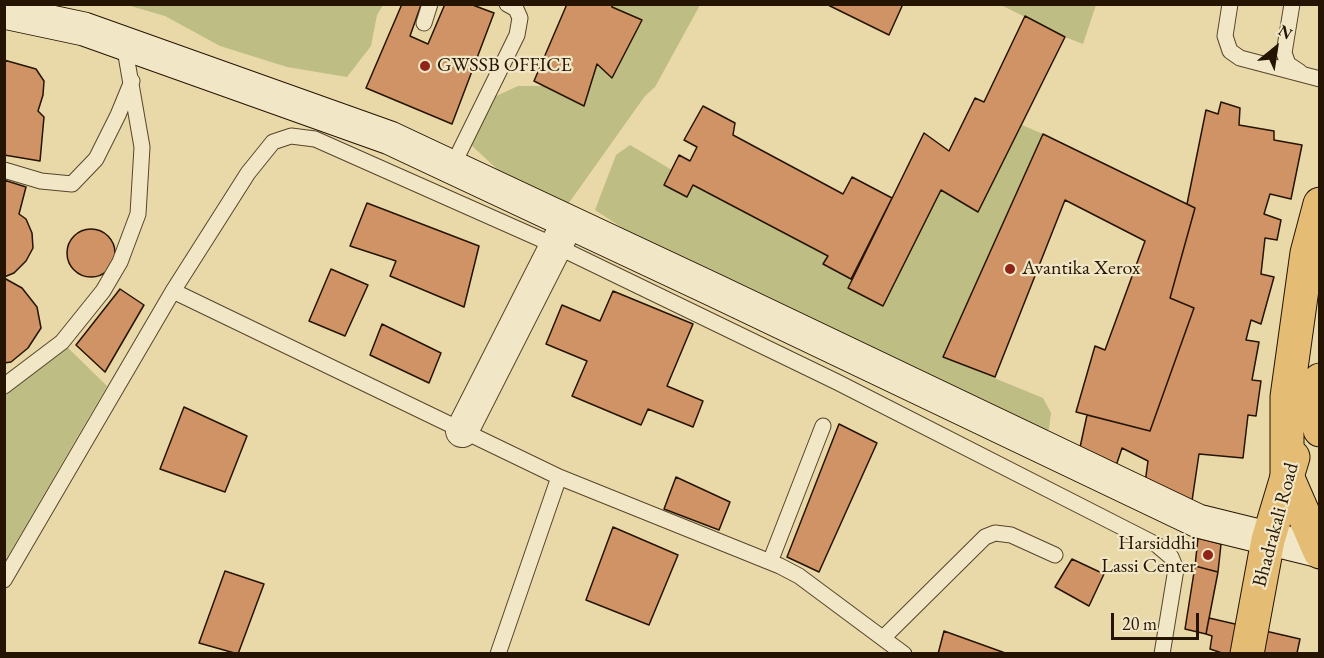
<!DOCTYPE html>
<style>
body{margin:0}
#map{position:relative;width:1324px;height:658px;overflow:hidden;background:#ead9a8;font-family:"EB Garamond",serif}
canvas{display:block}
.frame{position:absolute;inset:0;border:6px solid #241401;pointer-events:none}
.north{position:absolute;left:1246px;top:18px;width:60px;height:60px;-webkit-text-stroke:4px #f1e6c6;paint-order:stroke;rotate:30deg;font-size:16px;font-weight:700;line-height:24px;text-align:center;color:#241401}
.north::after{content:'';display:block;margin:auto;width:21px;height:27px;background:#241401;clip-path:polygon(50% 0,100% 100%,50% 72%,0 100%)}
.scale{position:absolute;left:1111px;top:613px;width:88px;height:27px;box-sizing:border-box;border:3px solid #241401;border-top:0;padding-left:8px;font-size:18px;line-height:21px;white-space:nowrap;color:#241401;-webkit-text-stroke:4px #f1e6c6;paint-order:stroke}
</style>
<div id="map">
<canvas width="1324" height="658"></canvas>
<div class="frame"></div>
<div class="north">N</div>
<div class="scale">20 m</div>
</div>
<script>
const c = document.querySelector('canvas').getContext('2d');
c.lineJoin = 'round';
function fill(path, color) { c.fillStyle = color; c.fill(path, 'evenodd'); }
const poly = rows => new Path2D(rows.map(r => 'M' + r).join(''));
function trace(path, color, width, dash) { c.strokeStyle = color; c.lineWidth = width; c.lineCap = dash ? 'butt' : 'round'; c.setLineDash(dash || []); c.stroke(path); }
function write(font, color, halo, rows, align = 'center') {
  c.font = font + ' "EB Garamond",serif'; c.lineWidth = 4.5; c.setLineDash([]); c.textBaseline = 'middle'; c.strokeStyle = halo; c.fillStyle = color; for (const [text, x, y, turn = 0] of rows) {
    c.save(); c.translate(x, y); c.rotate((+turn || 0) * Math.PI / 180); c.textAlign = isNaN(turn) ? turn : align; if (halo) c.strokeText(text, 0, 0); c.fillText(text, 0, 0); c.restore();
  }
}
fill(poly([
 [127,5,383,5,377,15,371,46,347,77,287,67,220,46,165,16],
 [612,5,700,5,655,87,645,96,566,207,511,182,470,144,494,97,518,86,544,86,584,105,597,64,611,77],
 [1001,5,1096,5,1083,44,1065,37],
 [1022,125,1043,134,943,357,1043,398,1051,413,1049,429,1041,437,627,231,595,210,616,155,630,145,672,170,664,185,687,197,693,185,828,256,824,264,851,279,848,288,883,306,941,190,978,211],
 [62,342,107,386,5,561,5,386]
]), '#bebd83');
const building = poly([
 [402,4,421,5,410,36,428,44,445,4,470,4,494,13,452,124,366,88,402,4],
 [612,4,612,7,642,20,612,78,597,64,584,106,534,81,567,4,612,4],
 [826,4,903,4,889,35,826,4],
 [1025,16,1065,37,978,212,941,190,883,306,848,288,924,133,949,151,975,98,984,102,1025,16],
 [4,60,36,69,44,81,43,95,38,111,44,117,40,161,4,155,4,60],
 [1221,102,1240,108,1239,125,1274,131,1274,140,1302,145,1291,199,1270,194,1264,214,1281,220,1277,240,1265,238,1261,274,1274,277,1261,324,1251,320,1246,340,1259,342,1252,380,1261,381,1256,416,1248,415,1243,458,1199,454,1192,501,1145,483,1148,461,1122,448,1115,469,1079,452,1087,415,1150,431,1194,308,1170,298,1195,208,1187,204,1206,110,1218,114,1221,102],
 [703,106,735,123,733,135,843,194,852,177,892,198,851,279,823,264,828,256,693,185,687,197,664,185,679,155,690,161,697,147,684,140,703,106],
 [1043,134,1195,208,1170,298,1194,308,1150,431,1076,412,1095,346,1105,350,1145,241,1065,200,995,377,943,357,1043,134],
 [4,180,26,187,19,214,26,219,32,233,33,248,26,261,14,273,4,277,4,180],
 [367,203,479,246,464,307,390,276,396,261,350,246,367,203],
 '67 253a24 24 0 1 1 48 0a24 24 0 1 1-48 0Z',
 [331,269,368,285,345,336,309,321,331,269],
 [4,278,22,288,37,307,41,328,28,348,11,362,4,363,4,278],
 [120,289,144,305,105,372,76,345,120,289],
 [613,291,693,324,667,386,703,401,693,427,648,409,641,425,572,396,587,361,546,344,562,305,600,321,613,291],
 [382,324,441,353,429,383,370,355,382,324],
 [184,407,247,436,225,492,160,469,184,407],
 [839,424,877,443,819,572,787,557,839,424],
 [676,477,730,502,719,530,664,509,676,477],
 [613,527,678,555,649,625,586,600,613,527],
 [1198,538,1221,544,1218,572,1195,566,1198,538],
 [1072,559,1104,574,1089,606,1055,587,1072,559],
 [1195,566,1218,572,1206,634,1185,629,1195,566],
 [225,571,264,584,238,654,199,643,225,571],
 [1209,618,1300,639,1297,653,1225,654,1210,649,1212,636,1206,634,1209,618],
 [944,631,1008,654,938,654,944,631]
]);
fill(building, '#cf9365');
trace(building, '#241401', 1.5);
const lane = poly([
 [1230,4,1225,36,1230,51,1240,58,1320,79],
 [1292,4,1284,53,1288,64,1300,72],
 [424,23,430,4],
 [452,167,517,35,520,18,516,9,507,4],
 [4,170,41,181,72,184,96,159,118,115,132,81],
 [173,291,559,477,498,654],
 [4,386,62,342,103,291,120,262,138,214,142,147,124,44],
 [559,477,780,566,799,576,904,654],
 [770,562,823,426],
 [4,580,173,291,248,173,273,142,291,136,315,139,556,246,837,382,1157,545,1171,557,1176,569,1162,654],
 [883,638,985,537,995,533,1011,535,1055,555]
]);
const street = poly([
 [462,431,568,222]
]);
const secondary = poly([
 [4,12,84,29,390,138,716,291,1198,521,1320,551]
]);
const primary = poly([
 [1247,654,1268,540,1293,457]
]);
const highway = poly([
 [1320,204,1307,253,1287,397,1287,476,1320,552],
 [1320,380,1315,398,1320,430]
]);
trace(lane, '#56452b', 17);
trace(street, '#56452b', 34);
trace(secondary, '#241401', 35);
trace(primary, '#241401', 35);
trace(highway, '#241401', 35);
trace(lane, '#f1e6c6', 15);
trace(street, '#f1e6c6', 32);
trace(secondary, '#f1e6c6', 33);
trace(primary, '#e5bc74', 33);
trace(highway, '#e5bc74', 33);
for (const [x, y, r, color] of [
 [425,66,6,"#8f2418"],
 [1010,269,6,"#8f2418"],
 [1208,555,6,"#8f2418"]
]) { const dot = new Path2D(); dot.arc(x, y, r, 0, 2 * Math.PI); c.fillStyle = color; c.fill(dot); trace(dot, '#f1e6c6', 2); }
write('20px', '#241401', '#f1e6c6', [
 ["GWSSB OFFICE",437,66],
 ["Avantika Xerox",1022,269],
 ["Harsiddhi",1196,544,"right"],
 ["Lassi Center",1196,567,"right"]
], 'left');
write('20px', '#241401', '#f1e6c6', [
 ["Bhadrakali Road",1276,525,-75]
]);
</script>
